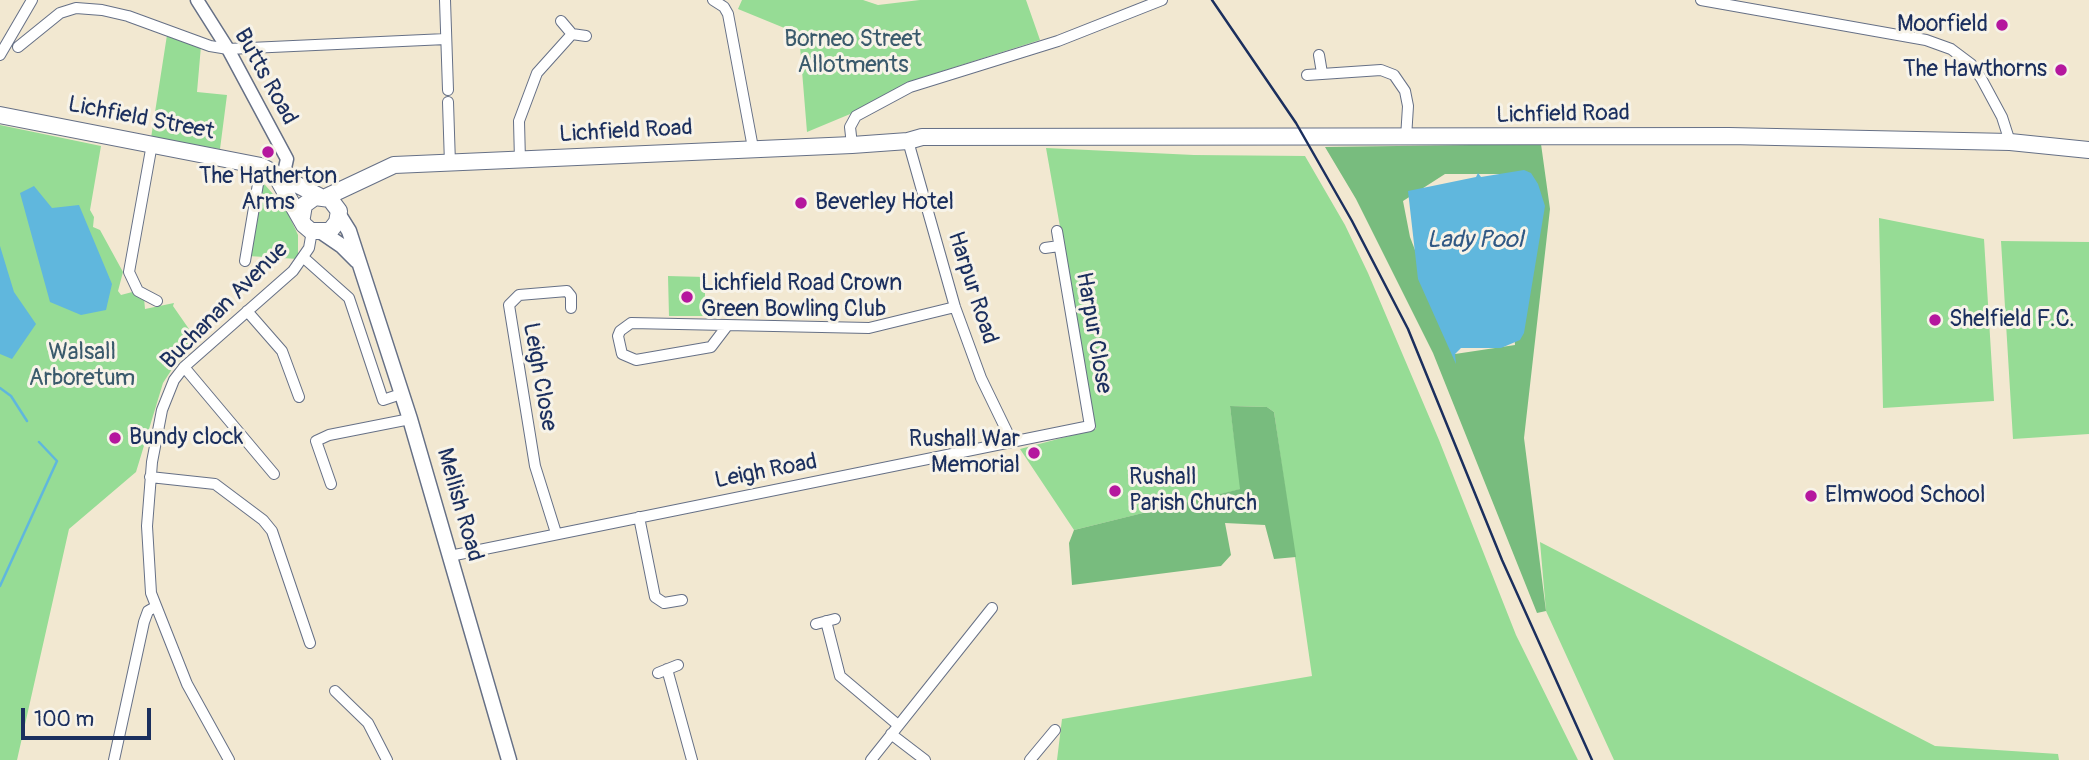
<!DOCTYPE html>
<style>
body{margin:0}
#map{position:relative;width:2089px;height:760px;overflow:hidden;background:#f2e8d1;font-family:Pangolin,sans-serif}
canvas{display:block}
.scale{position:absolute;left:21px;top:708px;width:130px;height:32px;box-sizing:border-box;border:4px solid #1b2f5e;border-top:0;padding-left:9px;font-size:21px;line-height:24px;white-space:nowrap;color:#1b2f5e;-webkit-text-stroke:5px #f7f3e8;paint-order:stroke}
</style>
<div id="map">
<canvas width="2089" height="760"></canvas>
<div class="scale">100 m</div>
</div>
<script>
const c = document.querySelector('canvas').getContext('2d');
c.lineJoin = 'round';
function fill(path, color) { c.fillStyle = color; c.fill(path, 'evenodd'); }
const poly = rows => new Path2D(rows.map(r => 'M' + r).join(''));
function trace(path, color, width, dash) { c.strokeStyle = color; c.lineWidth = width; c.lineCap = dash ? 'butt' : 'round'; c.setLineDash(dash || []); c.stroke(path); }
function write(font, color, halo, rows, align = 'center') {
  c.font = font + ' Pangolin,sans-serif'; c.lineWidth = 6; c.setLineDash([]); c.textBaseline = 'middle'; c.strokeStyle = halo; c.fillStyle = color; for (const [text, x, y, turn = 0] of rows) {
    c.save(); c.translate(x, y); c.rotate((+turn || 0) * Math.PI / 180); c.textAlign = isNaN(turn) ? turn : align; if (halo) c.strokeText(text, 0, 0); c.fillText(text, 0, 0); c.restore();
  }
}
fill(poly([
 [742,0,863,0,878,5,920,0,1026,0,1040,40,908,82,855,112,807,132,799,34,738,9],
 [167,35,201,46,197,92,227,95,220,149,151,138],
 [0,125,101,146,90,210,94,217,93,227,100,230,123,272,118,291,121,295,136,291,144,298,145,309,174,303,173,306,198,342,174,366,163,383,136,472,69,529,17,760,0,760],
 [1046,148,1194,155,1305,156,1345,225,1368,273,1439,440,1516,635,1578,760,1057,760,1062,719,1312,676,1274,412,1267,407,1230,406,1241,489,1074,530,1020,449,1096,429],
 [259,178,286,209,298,235,298,259,248,256],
 [1879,218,1984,239,1994,401,1883,408],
 [2001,241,2089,242,2089,434,2013,439],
 [668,276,705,277,705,316,669,316],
 [1540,542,1935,746,2058,754,2059,760,1614,760,1546,611]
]), '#96dc95');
fill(poly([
 [1541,144,1550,209,1524,438,1546,611,1537,613,1433,353,1356,199,1325,147],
 [1445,174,1523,174,1510,267,1515,345,1455,354,1410,237,1403,201],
 [1230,406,1267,407,1274,412,1296,557,1274,559,1265,525,1225,523,1231,555,1221,566,1072,585,1069,543,1074,530,1240,489]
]), '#78bc7e');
fill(poly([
 [1524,170,1531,173,1538,184,1545,206,1524,333,1520,340,1501,348,1461,348,1455,354,1456,364,1418,279,1408,191,1476,177,1478,173,1481,177],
 [34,186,52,208,79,205,112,284,106,310,81,315,50,302,20,193],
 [0,246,14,292,36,324,12,359,0,354]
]), '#60b7dd');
trace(poly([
 [0,388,11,396,27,421],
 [0,586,57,461,39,442]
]), '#60b7dd', 2.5);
const minor = poly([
 [445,0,448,90],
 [713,0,724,7,728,14,753,148],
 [1701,0,1926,40,1951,49,1971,64,1981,78,2002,117,2010,142],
 [561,21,572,34,586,36],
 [18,47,60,13,76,8,102,10,128,16,210,46,228,49,446,39],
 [0,55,32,0],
 [1319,55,1322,73],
 [1307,75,1381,70,1394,75,1405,91,1408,106,1406,138],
 [448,102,450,164],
 [908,141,955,307,981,378,1012,442],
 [152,144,129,272,138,291,157,301],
 [852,145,850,127,856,116,910,87,1058,41,1162,0],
 [520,161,519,121,537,73,572,34],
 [1045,248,1059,246],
 [304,258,349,298,383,400,395,396],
 [245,261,261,166],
 [247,311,282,351,299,397],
 [727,326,711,347,636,360,622,354,618,336,620,331,631,323,869,328,955,307],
 [184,367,274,474],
 [150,477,215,484,263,520,272,531,310,643],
 [331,484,316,441,329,435,410,419],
 [639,517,655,597,664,603,682,600],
 [556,533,535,466,509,305,519,295,567,291,571,296,571,308],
 [450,556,1090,426,1057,231],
 [826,621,840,676,898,725],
 [816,624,835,619],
 [667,669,692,760],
 [658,673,678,665],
 [335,691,368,723,387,760],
 [891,734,925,760],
 [114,760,144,622,148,611,155,607],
 [229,760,187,684,151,593,147,526,152,462,162,410,174,380,184,367,293,271,309,248,312,231],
 [871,760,992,608],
 [1030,760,1055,730]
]);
const tertiary = poly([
 [197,0,228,49,287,159,283,177]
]);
const primary = poly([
 [339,215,349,231,410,419,509,760],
 [323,233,342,246,357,261]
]);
const trunk = poly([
 [0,115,261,166,319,196],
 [275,174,304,225,311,231,330,231,337,222,339,211,330,199,315,197,304,205,302,217],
 [326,197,394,165,852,145,908,141,922,137,1729,136,2010,142,2089,150]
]);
trace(minor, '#667086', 12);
trace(tertiary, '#667086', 15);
trace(primary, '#667086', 17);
trace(trunk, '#667086', 18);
trace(minor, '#fff', 10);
trace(tertiary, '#fff', 12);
trace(primary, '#fff', 14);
trace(trunk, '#fff', 16);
trace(poly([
 [1212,0,1296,123,1352,221,1408,329,1502,560,1592,760]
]), '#1b2f5e', 2.5);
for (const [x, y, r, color] of [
 [2002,25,7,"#b5179e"],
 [2061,70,7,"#b5179e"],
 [268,152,7,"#b5179e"],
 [801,203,7,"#b5179e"],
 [687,297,7,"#b5179e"],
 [1935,320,7,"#b5179e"],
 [115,438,7,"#b5179e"],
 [1034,453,7,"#b5179e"],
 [1115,491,7,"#b5179e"],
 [1811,496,7,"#b5179e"]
]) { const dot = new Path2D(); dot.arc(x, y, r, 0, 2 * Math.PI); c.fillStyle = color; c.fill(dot); trace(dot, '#f7f3e8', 2.5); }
write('23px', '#1b2f5e', '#f7f3e8', [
 ["Moorfield",1988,25,"right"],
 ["The Hawthorns",2047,70,"right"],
 ["The Hatherton",268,177,"center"],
 ["Arms",268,203,"center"],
 ["Beverley Hotel",815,203],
 ["Lichfield Road Crown",701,284],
 ["Green Bowling Club",701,310],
 ["Shelfield F.C.",1949,320],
 ["Bundy clock",129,438],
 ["Rushall War",1020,440,"right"],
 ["Memorial",1020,466,"right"],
 ["Rushall",1129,478],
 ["Parish Church",1129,504],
 ["Elmwood School",1825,496]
], 'left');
write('23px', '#3a5a6c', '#f7f3e8', [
 ["Borneo Street",853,40],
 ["Allotments",853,66],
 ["Walsall",82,353],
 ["Arboretum",82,379]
]);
write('23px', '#1b2f5e', '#f7f3e8', [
 ["Butts Road",265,77,61],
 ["Lichfield Road",1563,115,-1],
 ["Lichfield Street",141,119,11],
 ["Lichfield Road",626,132,-3],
 ["Harpur Road",972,288,72],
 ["Buchanan Avenue",225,306,-45],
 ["Harpur Close",1093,333,80],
 ["Leigh Close",539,377,80],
 ["Leigh Road",766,472,-11],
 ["Mellish Road",459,505,74]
]);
write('italic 24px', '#305884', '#f7f3e8', [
 ["Lady Pool",1475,241]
]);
</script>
